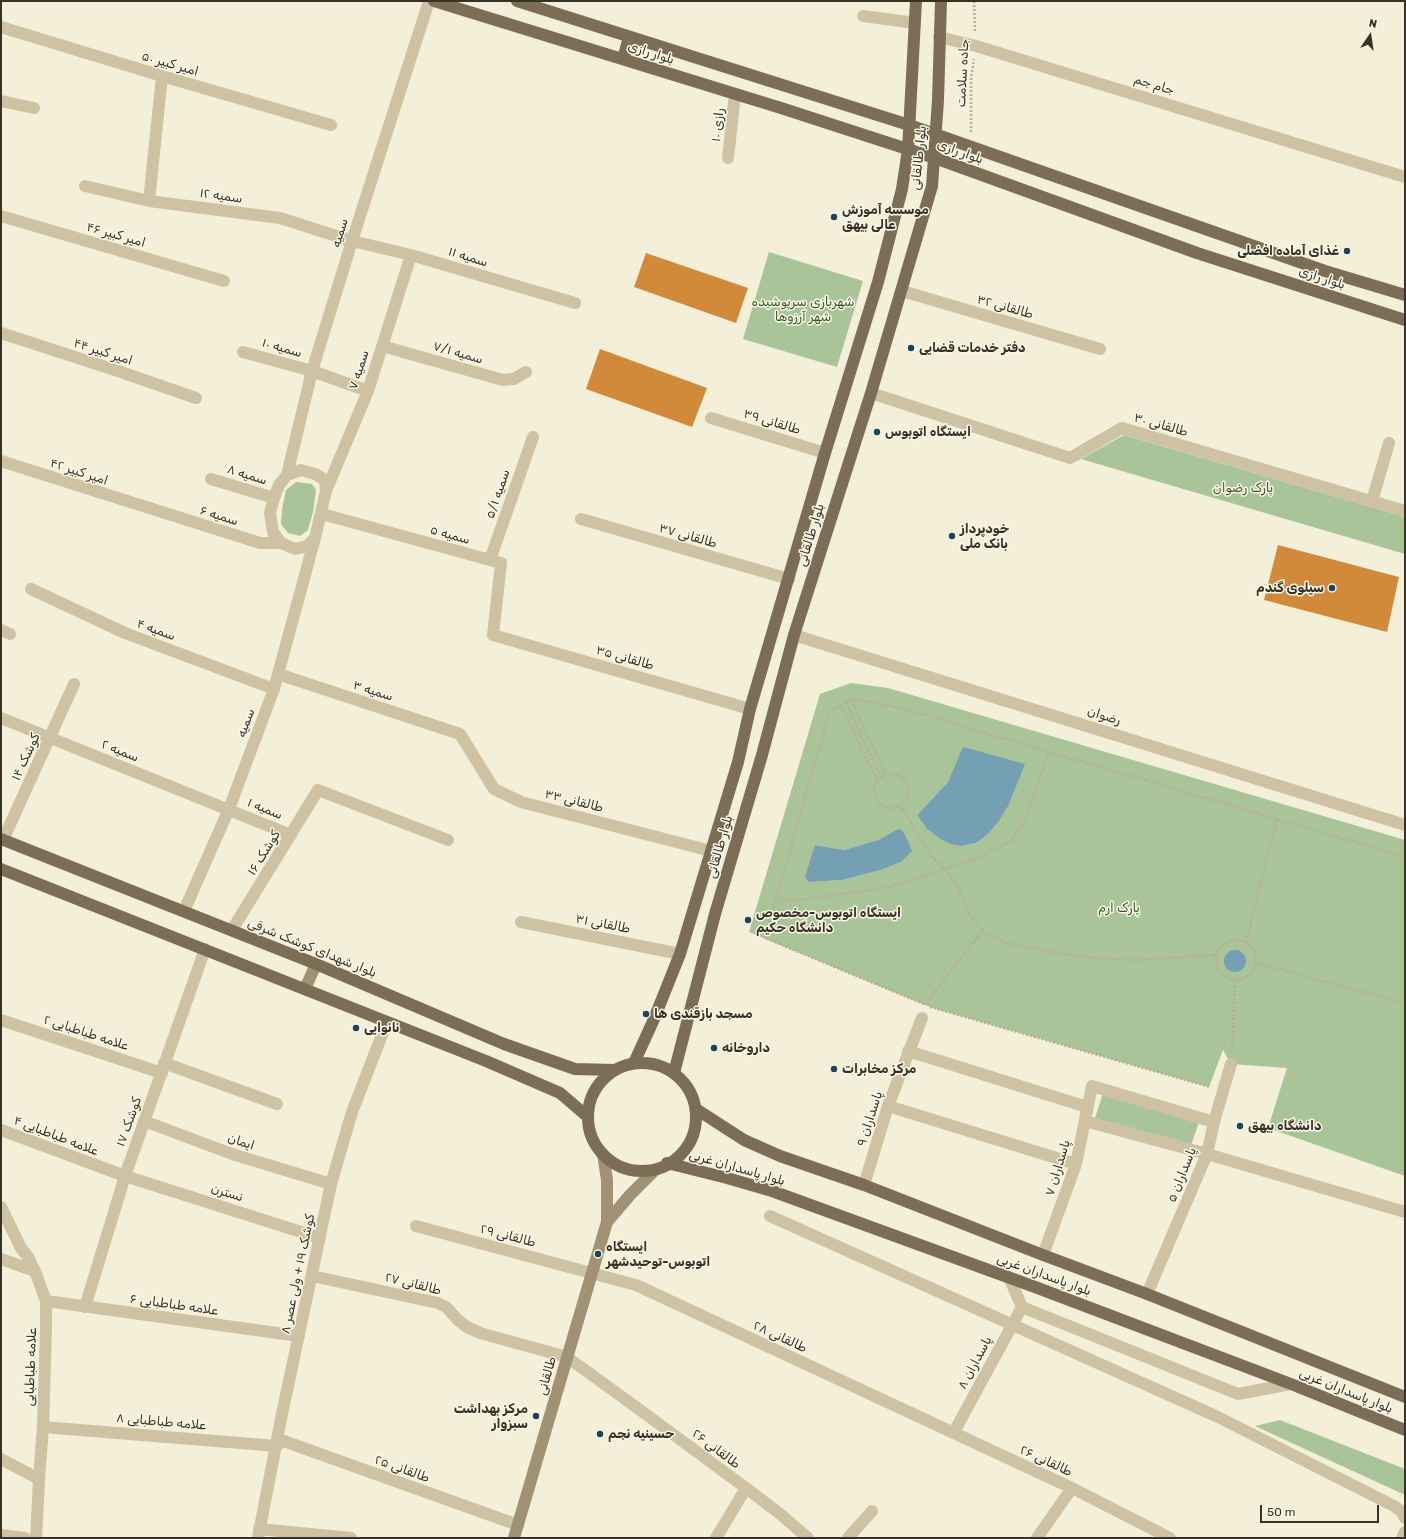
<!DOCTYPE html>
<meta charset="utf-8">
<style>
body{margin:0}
#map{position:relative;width:1406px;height:1539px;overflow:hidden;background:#f4efd9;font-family:Rubik,sans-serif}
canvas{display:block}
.frame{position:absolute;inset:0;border:2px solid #373126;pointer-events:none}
.north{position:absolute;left:1350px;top:16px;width:40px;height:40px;-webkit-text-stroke:3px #fbf7e6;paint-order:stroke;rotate:13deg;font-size:11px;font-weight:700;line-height:16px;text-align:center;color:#373126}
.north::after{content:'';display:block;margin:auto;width:14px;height:18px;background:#373126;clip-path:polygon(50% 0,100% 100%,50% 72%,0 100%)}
.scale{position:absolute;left:1260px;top:1505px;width:119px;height:18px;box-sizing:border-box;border:2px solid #373126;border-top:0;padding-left:5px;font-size:12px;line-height:14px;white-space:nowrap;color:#373126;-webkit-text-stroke:3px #fbf7e6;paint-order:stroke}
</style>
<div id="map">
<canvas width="1406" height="1539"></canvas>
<div class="frame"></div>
<div class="north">N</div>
<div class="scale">50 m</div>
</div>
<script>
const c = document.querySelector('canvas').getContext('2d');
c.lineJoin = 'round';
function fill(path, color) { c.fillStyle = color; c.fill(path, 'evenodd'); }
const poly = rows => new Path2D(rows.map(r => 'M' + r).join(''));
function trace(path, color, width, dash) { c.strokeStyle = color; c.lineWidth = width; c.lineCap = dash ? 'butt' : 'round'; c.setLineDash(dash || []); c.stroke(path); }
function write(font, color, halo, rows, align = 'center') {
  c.font = font + ' Rubik,"Noto Naskh Arabic",sans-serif'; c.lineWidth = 3; c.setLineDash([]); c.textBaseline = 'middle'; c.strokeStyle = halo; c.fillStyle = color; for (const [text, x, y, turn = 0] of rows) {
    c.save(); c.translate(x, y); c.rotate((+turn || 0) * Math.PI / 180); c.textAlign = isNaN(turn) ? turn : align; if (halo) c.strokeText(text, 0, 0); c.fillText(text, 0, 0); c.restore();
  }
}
fill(poly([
 [769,252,863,281,837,367,743,339],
 [1124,435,1405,517,1405,554,1081,459],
 [296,482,312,484,316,490,313,512,308,530,300,536,288,533,281,524,282,509,286,490],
 [851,683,888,688,1405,840,1405,1176,1268,1128,1287,1068,1231,1064,1223,1050,1209,1087,930,1007,749,932,820,694],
 [955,769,987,835,976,843,962,846,934,834,927,829,917,815,948,782],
 [898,829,901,862,881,870,842,880,809,882,815,845,844,850,878,840],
 [1103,1093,1199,1122,1190,1148,1095,1118],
 [1280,1420,1405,1469,1405,1495,1255,1426]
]), '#a8c498');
fill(poly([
 [963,747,1025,764,1008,806,998,822,987,835,976,843,962,846,951,844,942,840,927,829,917,815,948,782],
 [898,829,902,830,906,837,912,851,901,862,881,870,842,880,809,882,805,877,815,845,844,850,878,840],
 '1224 961a11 11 0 1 1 22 0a11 11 0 1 1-22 0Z'
]), '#759fb3');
fill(poly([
 [646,253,748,288,736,323,634,287],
 [600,349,707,388,692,427,586,389],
 [1278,545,1399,577,1387,632,1264,600]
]), '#d18a3a');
trace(poly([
 [974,1,975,32],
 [971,132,971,78,974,59],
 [851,700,886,774],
 [846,703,881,777],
 [841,706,877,781],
 '874 791a17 17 0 1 1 34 0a17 17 0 1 1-34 0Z',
 [900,805,931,856,945,869,957,886,969,914,987,935,1011,944,1061,954,1109,959,1137,960,1216,955],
 [775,902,814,898,884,888,945,869,984,855,1011,841,1027,816,1049,752],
 '1216 960a20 20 0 1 1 40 0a20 20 0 1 1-40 0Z',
 [1246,942,1277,819],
 [1256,963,1405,1003],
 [924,1004,765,938,829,713,851,699,875,702,921,714,1405,857],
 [925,1004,983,930],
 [930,1007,1210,1087],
 [1232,1052,1235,981]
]), '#b9ad8e', 2.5, [2, 2]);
trace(poly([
 [863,16,915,23],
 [1,27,162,76,331,125],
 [939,37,976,46,1405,177],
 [1,101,34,108],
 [728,158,735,94],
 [85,186,149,201,280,218,352,241,411,255,575,303],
 [149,201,162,76],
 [1,216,224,281],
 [902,291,1100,349],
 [1,333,115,370,196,398],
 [382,346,503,380,514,379,526,372],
 [243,352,312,371,368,391],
 [871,393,1070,458,1122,428,1405,511],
 [711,418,825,453],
 [1,461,260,543,281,543],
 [301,470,315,474,325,480,326,491,315,538,307,546,295,549,281,543,273,532,270,513,274,498,279,485,287,475,301,470],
 [287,475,312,371,352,241,429,1],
 [211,479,274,498],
 [326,491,368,391,411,255],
 [1372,501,1389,443],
 [322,514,501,563,493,635,750,709],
 [581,519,789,579],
 [490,560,533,437],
 [31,589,125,633,274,689],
 [1,630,10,634],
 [794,635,1405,825],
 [278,674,460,734,494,789,521,802,711,851],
 [1,718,291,835],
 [3,840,74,684],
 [184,911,229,809,274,689,315,538],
 [521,922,680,954],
 [232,930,318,790,448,840],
 [1,1020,162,1073],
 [908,1051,1087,1107],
 [164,1063,277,1104],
 [888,1106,1076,1164],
 [144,1121,232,1154,331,1184],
 [1085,1121,1207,1154,1405,1212],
 [1,1130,125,1176,320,1238],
 [864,1185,888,1106,922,1018],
 [1,1207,21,1248,28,1257,35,1271,46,1301,46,1328,43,1427,39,1479,36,1538],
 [770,1216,1218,1417,1394,1506,1402,1512,1405,1518],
 [416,1226,636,1285,1072,1488,1037,1538],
 [1043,1255,1076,1164,1092,1086,1214,1122],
 [1,1259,35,1271],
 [312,1276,438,1303,446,1307,458,1320,467,1327,480,1333,567,1357,651,1418,746,1488,779,1513,808,1538],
 [1009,1277,1022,1307,1238,1394,1291,1384],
 [1147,1294,1207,1154,1214,1122,1231,1064],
 [46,1301,299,1336],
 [85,1307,125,1176,205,949],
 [43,1427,277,1446],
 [954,1432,1022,1307],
 [278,1439,518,1525],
 [1,1459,39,1479],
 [1072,1488,1170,1538],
 [259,1529,351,1538],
 [1,1535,25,1538],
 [258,1538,282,1414,331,1184,352,1112,387,1022],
 [716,1538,746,1488],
 [848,1538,872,1511],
 [1402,1538,1405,1532]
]), '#cdc2a4', 12);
trace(poly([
 [305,989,316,964],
 [603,1154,607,1180,607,1222,630,1195,655,1170],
 [514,1538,607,1222]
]), '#a19275', 12);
trace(poly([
 [434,1,781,108,935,158,1197,253,1405,320],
 [517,1,909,125,1325,271,1405,295],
 [623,59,629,37],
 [1,839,316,964,504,1044,575,1069,615,1070],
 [1,869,486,1061,560,1093,588,1117],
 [634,1063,654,1019,680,954,738,762,750,709,825,453,878,282,902,189,908,150,916,1],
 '588 1117a54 54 0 1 1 108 0a54 54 0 1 1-108 0Z',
 [674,1073,715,914,762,755,794,635,871,393,932,186,938,100,941,1],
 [696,1109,744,1140,780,1156,864,1185,1043,1255,1147,1294,1405,1397],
 [667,1163,727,1178,772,1191,1035,1287,1291,1384,1405,1430]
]), '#7b6d56', 12);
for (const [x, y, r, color] of [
 [834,217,4,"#18445d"],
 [1347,251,4,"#18445d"],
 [911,348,4,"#18445d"],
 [877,432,4,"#18445d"],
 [952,536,4,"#18445d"],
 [1332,588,4,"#18445d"],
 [748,920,4,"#18445d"],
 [646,1014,4,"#18445d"],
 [356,1028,4,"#18445d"],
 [714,1048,4,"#18445d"],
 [834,1069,4,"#18445d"],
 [1240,1126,4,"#18445d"],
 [598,1254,4,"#18445d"],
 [536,1416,4,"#18445d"],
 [600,1434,4,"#18445d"]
]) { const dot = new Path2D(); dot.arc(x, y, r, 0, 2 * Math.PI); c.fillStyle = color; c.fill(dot); trace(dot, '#fbf7e6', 1.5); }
write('13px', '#373126', '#fbf7e6', [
 ["بلوار رازی",651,53,18],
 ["امیر کبیر ۵۰",170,64,16],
 ["جاده سلامت",963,73,-87],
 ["جام جم",1154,85,17],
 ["رازی ۱۰",718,125,-84],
 ["بلوار رازی",960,152,20],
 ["بلوار طالقانی",919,158,-84],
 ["سمیه ۱۲",221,196,8],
 ["سمیه",340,233,-73],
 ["امیر کبیر ۴۶",116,235,16],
 ["سمیه ۱۱",468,257,17],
 ["بلوار رازی",1322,278,18],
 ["طالقانی ۳۲",1005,307,16],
 ["سمیه ۱۰",282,348,16],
 ["امیر کبیر ۴۴",103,352,18],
 ["سمیه ۷/۱",458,353,16],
 ["سمیه ۷",359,370,-72],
 ["طالقانی ۳۹",772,422,17],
 ["طالقانی ۳۰",1161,425,16],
 ["امیر کبیر ۴۲",79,472,18],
 ["سمیه ۸",247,475,17],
 ["سمیه ۵/۱",498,494,-71],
 ["سمیه ۶",219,516,17],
 ["سمیه ۵",450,535,15],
 ["بلوار طالقانی",811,535,-73],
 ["طالقانی ۳۷",688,536,16],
 ["سمیه ۴",156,630,20],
 ["طالقانی ۳۵",625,658,16],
 ["سمیه ۳",373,691,18],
 ["رضوان",1104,716,17],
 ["سمیه",246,723,-70],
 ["سمیه ۲",120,751,22],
 ["کوشک ۱۴",26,757,-65],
 ["طالقانی ۳۳",574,801,14],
 ["سمیه ۱",265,809,22],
 ["بلوار طالقانی",720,847,-74],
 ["کوشک ۱۶",264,853,-58],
 ["طالقانی ۳۱",603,924,11],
 ["بلوار شهدای کوشک شرقی",312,948,22],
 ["علامه طباطبایی ۲",86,1033,18],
 ["پاسداران ۹",870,1119,-72],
 ["کوشک ۱۷",129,1122,-70],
 ["علامه طباطبایی ۴",56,1136,21],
 ["ایمان",241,1142,18],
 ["بلوار پاسداران غربی",737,1168,16],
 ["پاسداران ۷",1058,1168,-73],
 ["پاسداران ۵",1182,1175,-68],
 ["نسترن",227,1193,17],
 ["طالقانی ۲۹",508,1236,15],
 ["کوشک ۱۹ + ولی عصر ۸",298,1274,-78],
 ["بلوار پاسداران غربی",1044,1275,20],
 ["طالقانی ۲۷",413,1284,14],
 ["علامه طباطبایی ۶",174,1305,8],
 ["طالقانی ۲۸",780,1337,25],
 ["پاسداران ۸",975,1363,-62],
 ["علامه طباطبایی",31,1367,-88],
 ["طالقانی",547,1376,-74],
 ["بلوار پاسداران غربی",1346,1391,22],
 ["علامه طباطبایی ۸",161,1422,5],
 ["طالقانی ۲۶",716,1449,37],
 ["طالقانی ۲۶",1046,1461,25],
 ["طالقانی ۲۵",402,1469,20]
]);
write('bold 13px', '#373126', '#fbf7e6', [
 ["موسسه آموزش",842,210],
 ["عالی بیهق",842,225],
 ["غذای آماده افضلی",1339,251,"right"],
 ["دفتر خدمات قضایی",919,348],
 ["ایستگاه اتوبوس",885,432],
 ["خودپرداز",960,529],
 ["بانک ملی",960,544],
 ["سیلوی گندم",1324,588,"right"],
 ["ایستگاه اتوبوس-مخصوص",756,913],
 ["دانشگاه حکیم",756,928],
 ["مسجد بازقندی ها",654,1014],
 ["نانوایی",364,1028],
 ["داروخانه",722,1048],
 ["مرکز مخابرات",842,1069],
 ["دانشگاه بیهق",1248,1126],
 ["ایستگاه",606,1247],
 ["اتوبوس-توحیدشهر",606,1262],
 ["مرکز بهداشت",528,1409,"right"],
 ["سبزوار",528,1424,"right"],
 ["حسینیه نجم",608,1434]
], 'left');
write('13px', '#385828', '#fbf7e6', [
 ["شهربازی سرپوشیده",803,302],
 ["شهر آرزوها",803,317],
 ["پارک رضوان",1243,488],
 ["پارک ارم",1119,908]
]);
</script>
